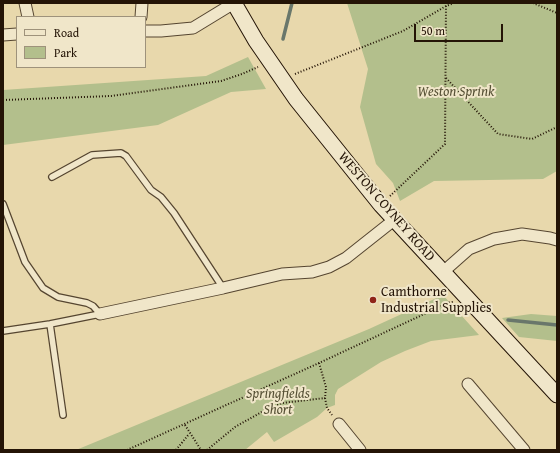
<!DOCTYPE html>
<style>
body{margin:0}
#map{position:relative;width:560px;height:453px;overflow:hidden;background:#e8d8ac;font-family:"Gentium Book Plus",serif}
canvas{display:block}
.frame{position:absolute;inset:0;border:4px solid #241406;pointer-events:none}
.legend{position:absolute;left:16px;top:16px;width:130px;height:52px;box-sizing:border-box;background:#f0e6c9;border:1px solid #9e927b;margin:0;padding:5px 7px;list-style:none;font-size:12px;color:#241406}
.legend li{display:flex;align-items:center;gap:8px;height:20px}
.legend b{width:20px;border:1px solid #9e927b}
.scale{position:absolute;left:414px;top:24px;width:89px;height:18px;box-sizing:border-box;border:2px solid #241406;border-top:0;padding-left:5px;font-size:12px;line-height:14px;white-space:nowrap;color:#241406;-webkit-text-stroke:3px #f0e6c9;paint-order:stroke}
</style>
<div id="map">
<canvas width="560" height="453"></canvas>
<div class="frame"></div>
<ul class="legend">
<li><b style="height:5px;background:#f0e6c9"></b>Road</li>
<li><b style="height:11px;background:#b3bf8c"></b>Park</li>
</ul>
<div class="scale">50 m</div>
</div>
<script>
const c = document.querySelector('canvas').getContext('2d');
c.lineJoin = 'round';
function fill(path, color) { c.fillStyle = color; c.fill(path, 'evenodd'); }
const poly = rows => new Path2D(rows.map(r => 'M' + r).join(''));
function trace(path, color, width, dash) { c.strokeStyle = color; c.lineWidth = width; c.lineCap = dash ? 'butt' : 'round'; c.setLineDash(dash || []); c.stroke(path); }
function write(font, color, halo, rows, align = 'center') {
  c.font = font + ' "Gentium Book Plus",serif'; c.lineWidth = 4; c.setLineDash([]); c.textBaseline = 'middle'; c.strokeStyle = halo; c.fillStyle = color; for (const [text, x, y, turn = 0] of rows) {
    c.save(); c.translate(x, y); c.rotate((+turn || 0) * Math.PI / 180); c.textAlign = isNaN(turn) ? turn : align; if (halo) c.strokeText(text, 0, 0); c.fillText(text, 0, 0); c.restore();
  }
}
fill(poly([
 [347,3,557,3,557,171,543,179,434,181,400,201,393,183,376,164,360,107,368,69],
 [248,57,266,89,231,92,158,125,3,145,3,90,206,76],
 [443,295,479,335,431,341,405,351,381,362,338,389,335,395,335,405,327,408,317,417,274,442,267,432,245,450,76,450,369,329],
 [531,314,557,316,557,341,519,337,502,318]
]), '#b3bf8c');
trace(poly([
 [283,39,292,3],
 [508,320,557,325]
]), '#69776b', 3.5);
const lane = poly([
 [52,177,92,155,121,153,126,156,151,190,161,197,174,213,223,288],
 [3,204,25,262,43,288,58,297,87,303,93,306,100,314,50,324,3,331],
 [50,324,63,415]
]);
const street = poly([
 [25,3,28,17],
 [141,17,142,3],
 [145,31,161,31,193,28,234,3],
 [3,35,17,34],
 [443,272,469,249,494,239,522,234,550,238,557,240],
 [100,314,223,288,282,274,312,272,329,267,346,258,394,220],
 [468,384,524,450],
 [339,424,360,450]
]);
const secondary = poly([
 [234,3,256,41,296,99,381,205,557,395]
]);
trace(lane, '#554530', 8);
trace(street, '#554530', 13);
trace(secondary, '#241406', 17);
trace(poly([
 [533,3,557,13],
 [295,74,403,31,446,6,454,3],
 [446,78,498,134,532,139,557,127],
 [3,100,111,96,221,81,242,74,258,67],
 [390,196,445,144,446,3],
 [319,363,326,387,325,398,327,408,332,415],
 [185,425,201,450],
 [127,450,319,363,450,302,453,302],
 [176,450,189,434],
 [207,450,235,427,267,409,282,403,325,398]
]), '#241406', 2, [1, 2]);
trace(lane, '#f0e6c9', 5.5);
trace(street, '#f0e6c9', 11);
trace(secondary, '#f0e6c9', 15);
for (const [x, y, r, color] of [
 [373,300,4,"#8f2418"]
]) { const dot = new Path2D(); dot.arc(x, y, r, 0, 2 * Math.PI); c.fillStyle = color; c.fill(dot); trace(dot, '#f0e6c9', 1.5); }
write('italic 14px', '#565035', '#f0e6c9', [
 ["Weston Sprink",456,92],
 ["Springfields",278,394],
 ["Short",278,410]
]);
write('14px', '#241406', '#f0e6c9', [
 ["WESTON COYNEY ROAD",386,207,49]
]);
write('14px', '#241406', '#f0e6c9', [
 ["Camthorne",381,292],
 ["Industrial Supplies",381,308]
], 'left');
</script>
